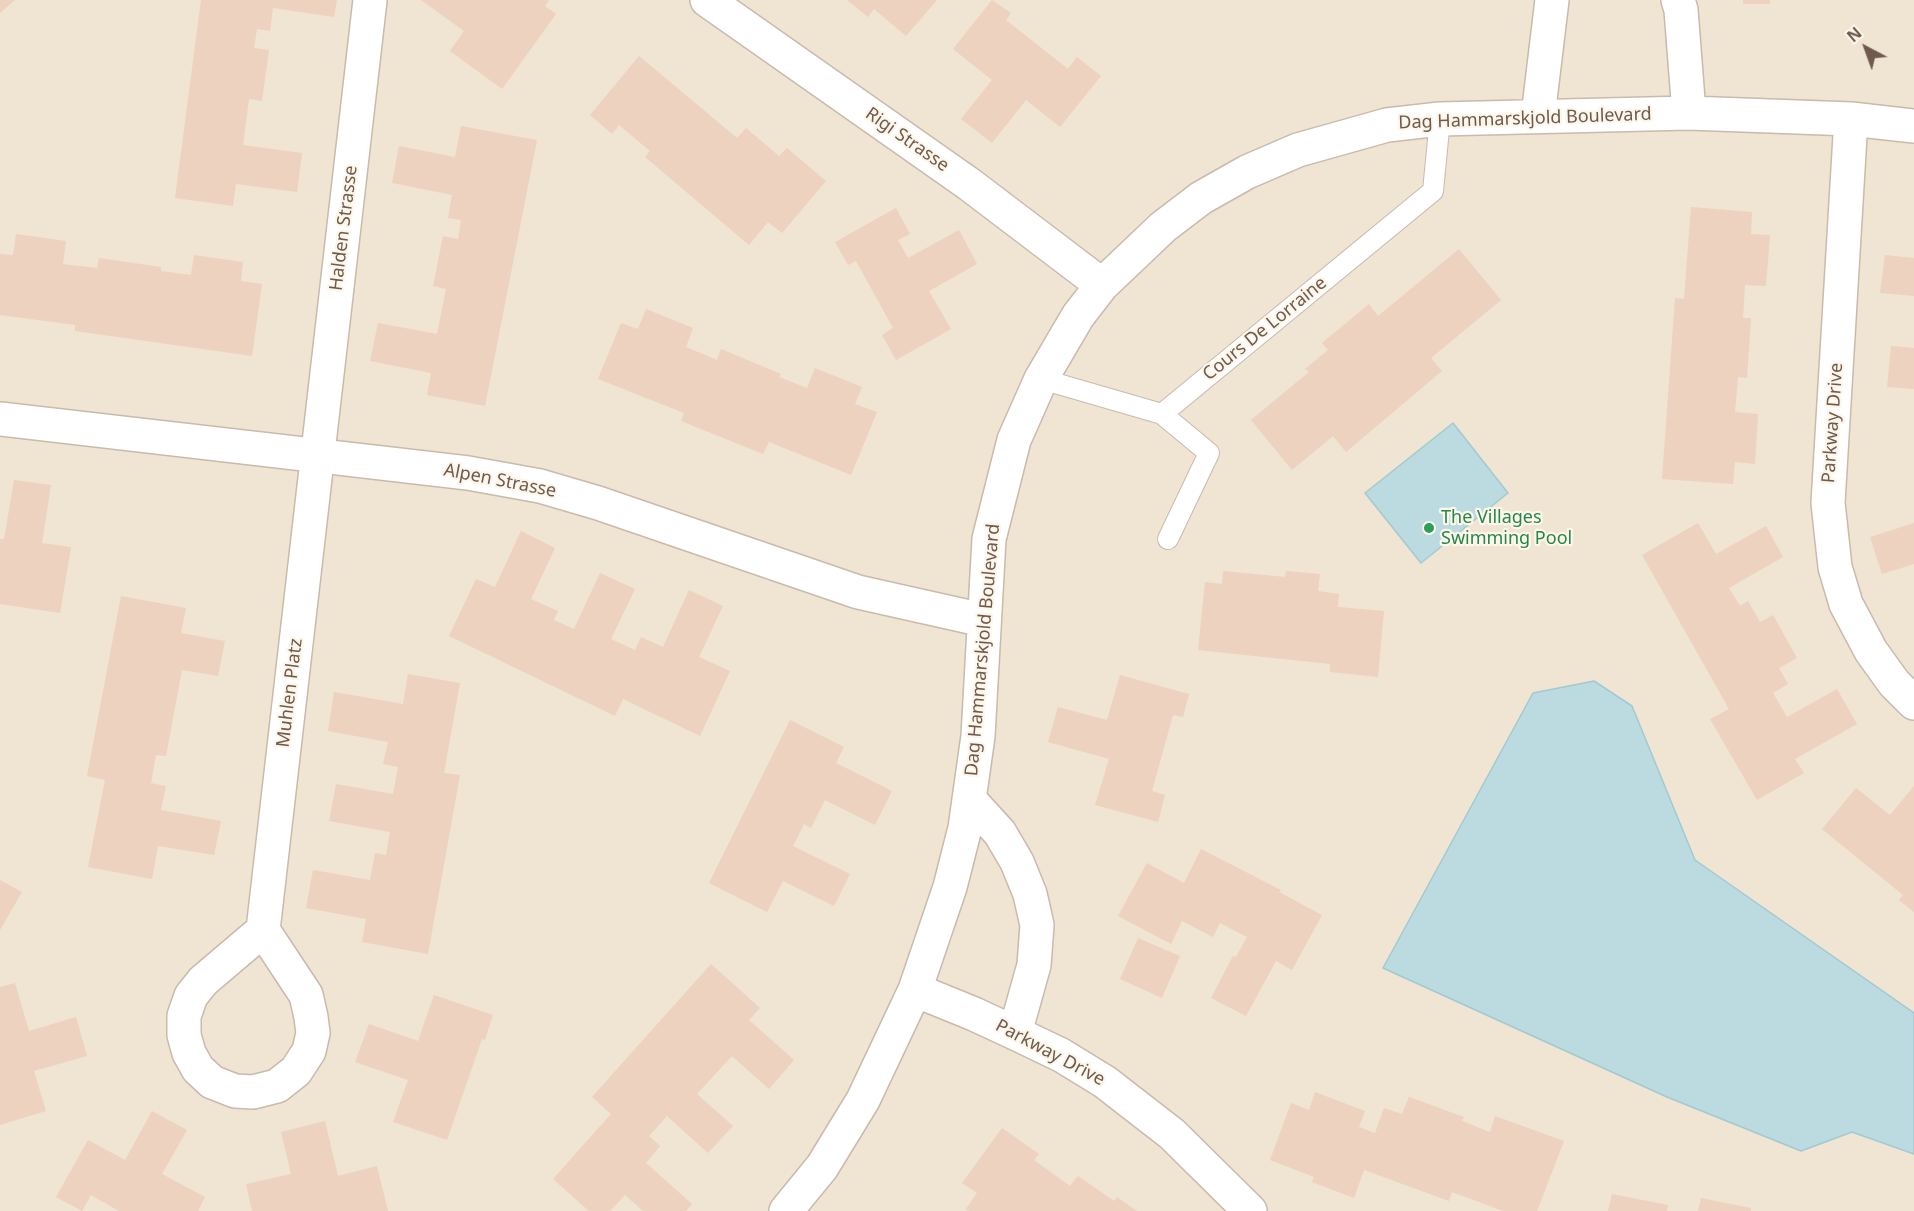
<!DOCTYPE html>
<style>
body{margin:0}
#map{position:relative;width:1914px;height:1211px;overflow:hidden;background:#faf2e4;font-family:"Noto Sans",sans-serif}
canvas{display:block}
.north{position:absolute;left:1836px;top:18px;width:60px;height:60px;-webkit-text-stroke:4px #fdf6ea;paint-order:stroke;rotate:319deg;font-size:16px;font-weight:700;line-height:24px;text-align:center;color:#6f5a4d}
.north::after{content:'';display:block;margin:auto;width:21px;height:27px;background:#6f5a4d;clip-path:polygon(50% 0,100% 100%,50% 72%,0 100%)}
</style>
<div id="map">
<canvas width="1914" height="1211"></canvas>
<div class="north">N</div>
</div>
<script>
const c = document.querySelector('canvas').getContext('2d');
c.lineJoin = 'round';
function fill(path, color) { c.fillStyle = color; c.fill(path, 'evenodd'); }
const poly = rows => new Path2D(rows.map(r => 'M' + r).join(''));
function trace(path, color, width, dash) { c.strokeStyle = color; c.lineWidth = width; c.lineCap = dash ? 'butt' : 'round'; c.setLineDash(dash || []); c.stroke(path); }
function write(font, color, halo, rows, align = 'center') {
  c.font = font + ' "Noto Sans",sans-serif'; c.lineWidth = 4.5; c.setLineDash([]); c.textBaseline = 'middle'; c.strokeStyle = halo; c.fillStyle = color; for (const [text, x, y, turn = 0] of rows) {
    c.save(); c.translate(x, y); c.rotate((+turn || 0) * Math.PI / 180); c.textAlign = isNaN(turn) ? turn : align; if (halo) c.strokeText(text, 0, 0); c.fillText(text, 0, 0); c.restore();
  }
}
fill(poly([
 [0,0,1914,0,1914,1211,0,1211]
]), '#f0e4d3');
const water = poly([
 [1453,423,1508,493,1421,563,1365,493,1453,423],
 [1594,681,1632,706,1695,860,1914,1013,1914,1154,1852,1132,1801,1151,1667,1097,1383,968,1533,693,1594,681]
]);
fill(water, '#bbdbe1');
trace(water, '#a2c9d1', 1.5);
fill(poly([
 [0,0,15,0,0,13],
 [201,0,337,0,334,17,273,8,270,31,257,29,254,48,269,50,262,101,249,99,243,145,302,153,297,192,236,184,233,206,175,198],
 [421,0,549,0,545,6,556,14,502,89,450,51,464,31],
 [847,0,937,0,906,36,874,9,868,17],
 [992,0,1011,13,1006,20,1068,69,1077,57,1101,76,1060,127,1026,100,992,143,961,119,992,80,953,49],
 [1743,0,1770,0,1770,4,1743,4],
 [639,56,737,138,746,128,779,156,787,148,826,181,782,233,768,222,749,245,645,157,650,151,619,125,612,134,590,115],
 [461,126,537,140,485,406,427,395,431,373,370,361,378,323,437,334,446,289,433,286,443,236,458,239,461,220,448,218,452,195,392,183,399,146,455,157],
 [1691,207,1752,212,1751,234,1770,235,1766,286,1745,285,1743,318,1751,318,1747,378,1738,377,1735,412,1758,414,1755,464,1735,462,1733,484,1662,479,1675,298,1684,299],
 [896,208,910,234,898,240,908,258,959,230,977,264,929,291,951,329,896,360,882,335,893,328,856,261,848,265,835,242],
 [16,234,66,241,63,264,97,268,99,258,161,267,161,271,191,275,194,255,243,262,241,281,262,284,252,356,75,331,75,325,0,315,0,254,13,255],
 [1459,249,1501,300,1431,358,1442,371,1346,452,1333,436,1292,470,1251,420,1309,372,1305,369,1328,350,1322,343,1369,304,1378,316],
 [1885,255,1914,258,1914,296,1880,293],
 [646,309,693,328,686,347,717,360,721,349,781,374,779,377,807,388,815,368,862,387,855,404,877,412,851,475,769,442,763,454,681,421,684,413,598,379,621,323,638,329],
 [1891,346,1914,348,1914,389,1887,387],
 [14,480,51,485,42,543,71,547,60,613,0,604,0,539,4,539],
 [1698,523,1716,554,1766,526,1783,557,1729,588,1740,606,1748,601,1760,622,1773,615,1797,658,1779,668,1788,684,1773,693,1787,717,1837,689,1857,724,1795,759,1804,773,1757,800,1710,719,1729,709,1642,555],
 [1914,523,1914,564,1882,574,1870,537],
 [521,531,555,548,531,599,558,611,554,620,574,629,600,573,635,589,611,639,635,650,641,637,663,647,689,590,723,606,699,657,730,671,700,736,623,699,615,716,449,636,476,579,495,587],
 [1223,571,1285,577,1286,571,1320,574,1318,591,1339,594,1338,607,1384,611,1378,677,1330,672,1330,664,1198,650,1205,582,1222,584],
 [121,596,186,608,181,633,225,641,218,676,182,670,166,756,156,755,151,783,166,786,161,810,221,821,214,855,158,846,152,879,88,867,105,780,87,776],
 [408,674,460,683,444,773,460,775,428,954,362,942,366,919,306,908,313,870,370,880,375,853,386,855,390,832,329,821,336,784,393,794,398,767,383,764,388,742,328,731,334,692,403,704],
 [1120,675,1189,694,1183,717,1173,715,1152,791,1165,795,1158,822,1095,805,1109,759,1048,742,1058,707,1107,720],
 [790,720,844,747,836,763,892,791,875,825,825,800,811,828,804,824,793,846,850,874,834,906,783,881,767,912,709,883],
 [1914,786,1914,912,1899,900,1903,895,1822,829,1856,788,1890,815],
 [1201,849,1281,890,1279,892,1322,915,1292,970,1276,961,1246,1016,1211,998,1233,956,1236,957,1247,937,1220,923,1213,937,1182,921,1171,944,1118,916,1147,863,1184,883],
 [0,880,22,892,0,930],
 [1138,938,1180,956,1162,998,1120,979],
 [711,964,760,1008,749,1020,794,1060,769,1089,732,1056,697,1094,733,1126,708,1153,667,1116,649,1136,660,1146,646,1163,692,1204,686,1211,643,1211,625,1195,610,1211,589,1211,553,1179,611,1114,592,1097],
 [15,983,29,1031,76,1017,87,1056,34,1071,46,1111,0,1125,0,987],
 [434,995,493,1015,485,1040,482,1039,447,1140,393,1122,408,1080,355,1062,369,1024,418,1041],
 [1315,1092,1365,1111,1359,1127,1375,1133,1384,1108,1402,1114,1409,1097,1464,1117,1462,1121,1490,1132,1495,1116,1564,1141,1537,1211,1503,1211,1452,1192,1449,1201,1364,1170,1354,1198,1312,1182,1314,1177,1270,1160,1291,1103,1309,1110],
 [152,1111,187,1130,162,1174,205,1197,198,1211,119,1211,91,1195,82,1211,56,1197,88,1140,125,1160],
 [325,1121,338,1176,377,1166,388,1211,252,1211,246,1184,291,1174,281,1132],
 [1002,1128,1039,1154,1034,1160,1070,1186,1078,1176,1114,1201,1117,1197,1137,1211,969,1211,966,1209,977,1193,962,1183],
 [1612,1194,1668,1205,1667,1211,1608,1211],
 [1701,1198,1751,1208,1751,1211,1698,1211]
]), '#ecd2bf');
const lane = poly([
 [1041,379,1162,414,1209,453,1168,539],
 [1162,414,1433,191,1440,119]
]);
const street = poly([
 [707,0,969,184,1102,285],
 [1678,0,1681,10,1689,113],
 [1538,116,1552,0],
 [1851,119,1828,503,1835,567,1846,604,1871,651,1894,683,1914,703],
 [0,419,468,473,540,486,598,503,858,592,983,620],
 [969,799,1000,833,1017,862,1030,894,1037,925,1034,965,1015,1033],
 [263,930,370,0],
 [263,930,306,995,311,1017,313,1033,309,1051,296,1071,277,1086,253,1092,235,1091,212,1082,198,1069,189,1053,184,1035,184,1016,191,996,203,981,263,930],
 [915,990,974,1014,1015,1033,1061,1055,1105,1082,1172,1134,1250,1211],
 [786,1211,822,1167,863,1100,915,990,950,887,965,828,978,736,989,539,1014,440,1041,379,1078,316,1102,285,1163,227,1201,198,1247,172,1298,150,1387,125,1440,119,1689,113,1851,119,1914,126]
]);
trace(lane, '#c9baac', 22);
trace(street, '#c9baac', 36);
trace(lane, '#fff', 20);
trace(street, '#fff', 33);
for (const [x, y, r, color] of [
 [1429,528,6,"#2e9e5b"]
]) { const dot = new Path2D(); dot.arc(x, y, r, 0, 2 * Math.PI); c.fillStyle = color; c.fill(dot); trace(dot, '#fdf6ea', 2); }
write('18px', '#6f5a4d', '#fdf6ea', [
 ["Dag Hammarskjold Boulevard",1525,119,-2],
 ["Rigi Strasse",907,140,35],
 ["Halden Strasse",344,228,-83],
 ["Cours De Lorraine",1265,329,-39],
 ["Parkway Drive",1833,423,-86],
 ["Alpen Strasse",500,481,11],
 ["Dag Hammarskjold Boulevard",983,650,-85],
 ["Muhlen Platz",290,693,-83],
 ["Parkway Drive",1050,1053,28]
]);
write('18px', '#27864d', '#fdf6ea', [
 ["The Villages",1441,518],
 ["Swimming Pool",1441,539]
], 'left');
</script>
